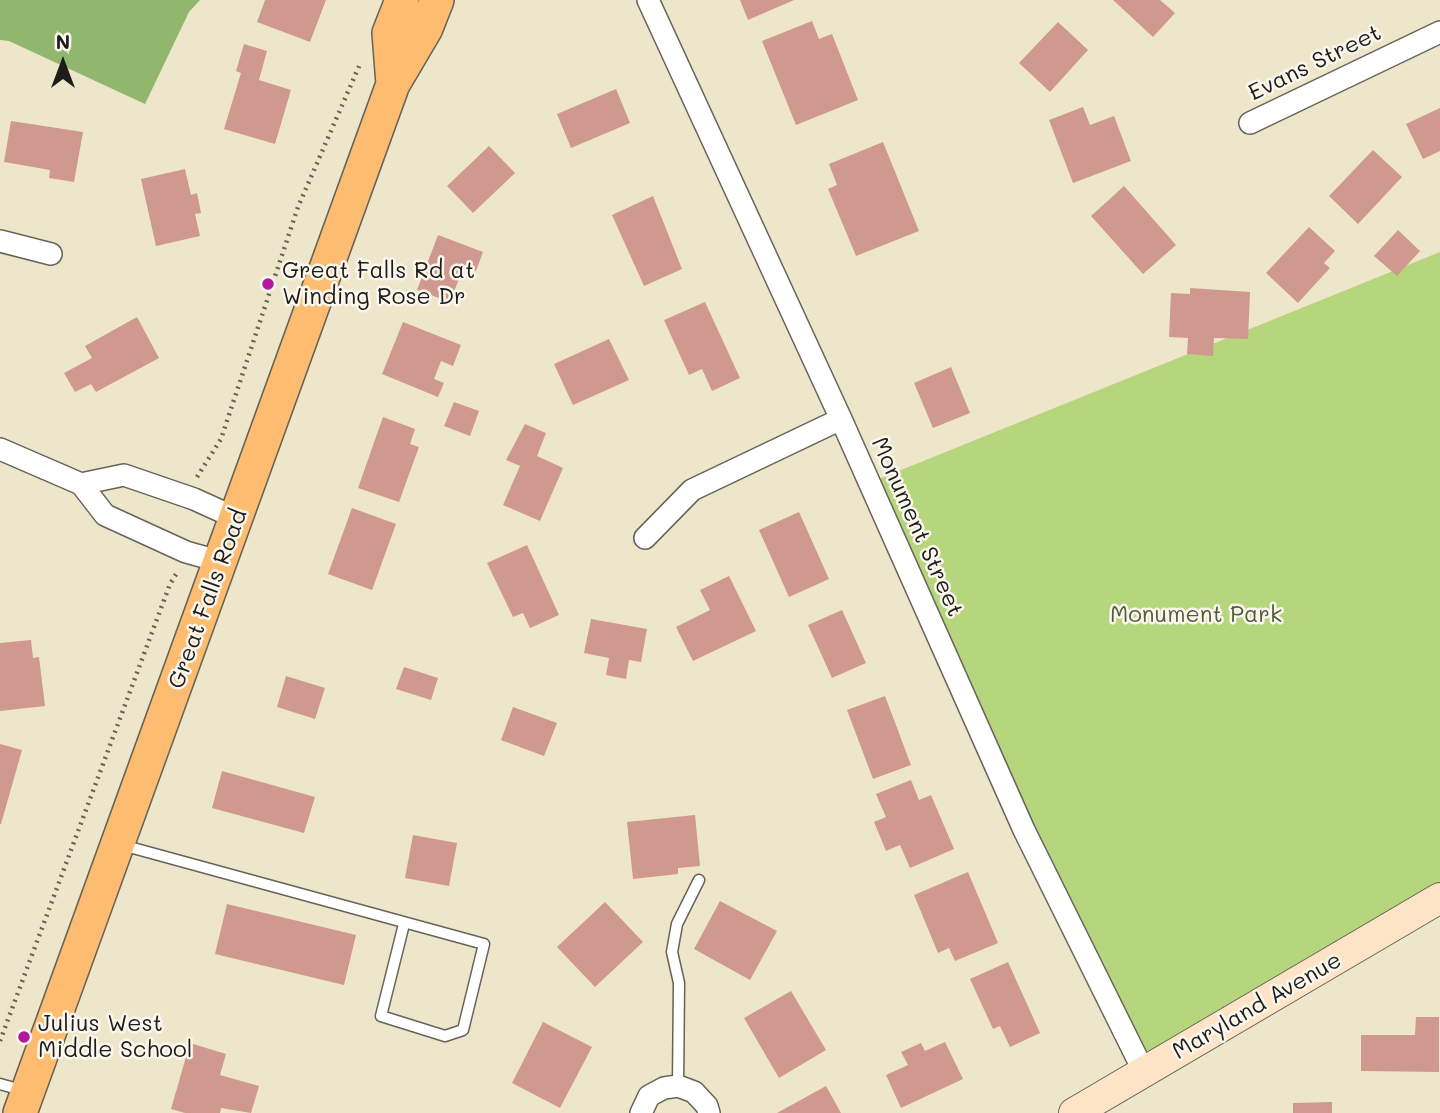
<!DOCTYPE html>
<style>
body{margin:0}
#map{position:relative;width:1440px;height:1113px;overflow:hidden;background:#eee6ca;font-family:Mali,sans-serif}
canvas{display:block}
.north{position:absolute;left:28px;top:28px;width:70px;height:70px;-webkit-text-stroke:5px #fbf7ec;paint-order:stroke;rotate:0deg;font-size:19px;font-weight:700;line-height:28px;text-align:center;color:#1c1c1c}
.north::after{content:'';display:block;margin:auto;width:24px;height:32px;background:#1c1c1c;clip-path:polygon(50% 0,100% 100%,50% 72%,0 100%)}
</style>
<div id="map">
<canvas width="1440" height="1113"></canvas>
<div class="north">N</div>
</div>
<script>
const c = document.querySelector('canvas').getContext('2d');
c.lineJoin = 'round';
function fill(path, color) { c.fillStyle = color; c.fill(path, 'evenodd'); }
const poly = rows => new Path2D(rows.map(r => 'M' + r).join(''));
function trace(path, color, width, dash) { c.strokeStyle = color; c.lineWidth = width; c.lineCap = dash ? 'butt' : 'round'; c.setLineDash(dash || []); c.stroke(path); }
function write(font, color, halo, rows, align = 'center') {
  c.font = font + ' Mali,sans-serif'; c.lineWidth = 5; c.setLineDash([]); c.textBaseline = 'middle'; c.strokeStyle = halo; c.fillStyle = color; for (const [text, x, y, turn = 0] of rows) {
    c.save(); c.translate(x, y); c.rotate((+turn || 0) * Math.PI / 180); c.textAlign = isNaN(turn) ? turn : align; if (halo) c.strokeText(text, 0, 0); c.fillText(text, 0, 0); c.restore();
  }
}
fill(poly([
 [1440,252,1440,898,1144,1072,869,483]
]), '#b6d67e');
fill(poly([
 [0,0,200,0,189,12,145,104,9,41,0,40]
]), '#90b76d');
fill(poly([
 [265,0,326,0,310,42,257,22],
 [740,0,794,0,748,20],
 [1113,0,1160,0,1175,13,1153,37],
 [812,21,819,39,832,34,858,100,796,125,762,41],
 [1058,22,1088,50,1050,92,1019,63],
 [244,44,267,51,259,80,291,90,275,144,224,129,241,73,236,71],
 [616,89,630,123,571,148,557,114],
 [1083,107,1090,125,1114,116,1131,161,1073,183,1049,120],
 [1440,108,1440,151,1423,159,1406,124],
 [11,121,83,132,74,182,49,178,50,170,4,162],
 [883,142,919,231,856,256,828,189,837,185,829,164],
 [489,146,515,173,473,213,447,186],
 [1373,150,1402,177,1358,224,1329,196],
 [185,169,191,195,197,193,201,213,195,214,200,236,156,246,141,179],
 [1124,186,1176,245,1143,274,1091,216],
 [653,196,682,269,644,286,612,215],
 [1309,227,1335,251,1324,263,1330,268,1298,303,1266,273],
 [1398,230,1420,251,1397,276,1374,256],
 [438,235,483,252,476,271,464,266,450,302,417,290],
 [1190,288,1250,292,1248,339,1214,338,1213,356,1187,354,1188,338,1169,337,1171,293,1190,294],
 [705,302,740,378,712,391,702,369,689,375,664,320],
 [137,317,159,358,96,392,91,384,75,392,64,373,92,358,85,346],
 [403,322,461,345,453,366,441,361,434,379,444,383,438,397,382,374],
 [609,339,629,380,573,405,554,364],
 [951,367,970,413,933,428,914,383],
 [454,402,479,411,470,436,444,426],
 [383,417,415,429,410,444,419,447,399,502,358,488],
 [525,424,546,433,537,456,563,468,540,521,503,505,520,466,506,460],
 [352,508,396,524,372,590,328,574],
 [799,512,829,579,789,597,759,530],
 [527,545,559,615,530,628,523,613,513,617,487,563],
 [729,576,756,631,693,661,676,627,710,610,700,590],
 [842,610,866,663,832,678,808,625],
 [591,619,647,629,641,662,629,660,626,679,606,675,609,658,584,653],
 [31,640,33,658,39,657,45,706,0,711,0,643],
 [404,667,438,678,431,700,396,689],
 [286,676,325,688,315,719,277,707],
 [885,696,911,765,873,779,847,710],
 [513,707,557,723,544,756,501,740],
 [0,744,22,750,1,824,0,824],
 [222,771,315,797,304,833,212,808],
 [911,780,919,800,931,795,954,849,910,868,900,845,886,851,874,822,886,817,876,794],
 [695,815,700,866,678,868,678,874,633,879,627,822],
 [413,835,457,843,449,886,405,878],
 [968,872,998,943,955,961,949,948,938,953,914,895],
 [720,901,777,931,750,980,694,949],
 [605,902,643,942,595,987,557,947],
 [227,904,356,935,344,985,215,954],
 [1008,962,1040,1033,1010,1047,1000,1026,993,1029,970,979],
 [791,991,826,1050,779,1078,744,1018],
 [1416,1017,1439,1017,1439,1072,1361,1071,1361,1035,1415,1035],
 [543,1022,592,1047,560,1108,512,1083],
 [945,1042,963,1079,901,1108,886,1075,908,1065,901,1052,921,1043,925,1051],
 [190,1043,226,1054,220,1075,259,1086,251,1113,221,1108,220,1113,185,1113,171,1109],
 [826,1086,841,1113,777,1113],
 [1332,1102,1332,1113,1293,1113,1293,1103]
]), '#cf998f');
const lane = poly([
 [122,845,484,944,463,1030,445,1036,381,1016,404,924],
 [0,1084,25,1091],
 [678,1086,679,983,672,952,677,924,699,880]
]);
const street = poly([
 [648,0,841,419,1024,830,1144,1072],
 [1250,123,1440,32],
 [0,241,51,254],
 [0,449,81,484,105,515,186,552,222,562],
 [81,484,124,475,194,499,238,519],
 [645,538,692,490,841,419],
 [641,1113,649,1096,664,1088,678,1086,694,1092,707,1106,709,1113]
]);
const secondary = poly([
 [1074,1113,1440,898]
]);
const primary = poly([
 [393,84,389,33,402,0],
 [20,1113,393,84,426,28,437,0]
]);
trace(lane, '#666359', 13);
trace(street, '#666359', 24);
trace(secondary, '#666359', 32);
trace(primary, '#666359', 36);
trace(poly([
 [197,477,221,439,298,207,360,64],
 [0,1041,170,584,178,571]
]), '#666359', 4.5, [2, 5]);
trace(lane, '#fff', 10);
trace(street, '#fff', 21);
trace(secondary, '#fee4c6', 30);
trace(primary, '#fdbc70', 33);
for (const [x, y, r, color] of [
 [268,284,7,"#b5179e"],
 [24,1037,7,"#b5179e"]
]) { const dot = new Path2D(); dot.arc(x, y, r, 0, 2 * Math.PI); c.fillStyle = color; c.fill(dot); trace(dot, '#fbf7ec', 2.5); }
write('23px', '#1c1c1c', '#fbf7ec', [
 ["Evans Street",1315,63,-26],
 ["Monument Street",917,527,66],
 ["Great Falls Road",208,599,-70],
 ["Maryland Avenue",1257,1006,-30]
]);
write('23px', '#1c1c1c', '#fbf7ec', [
 ["Great Falls Rd at",282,271],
 ["Winding Rose Dr",282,297],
 ["Julius West",38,1024],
 ["Middle School",38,1050]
], 'left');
write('23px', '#525d3e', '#fbf7ec', [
 ["Monument Park",1196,615]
]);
</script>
